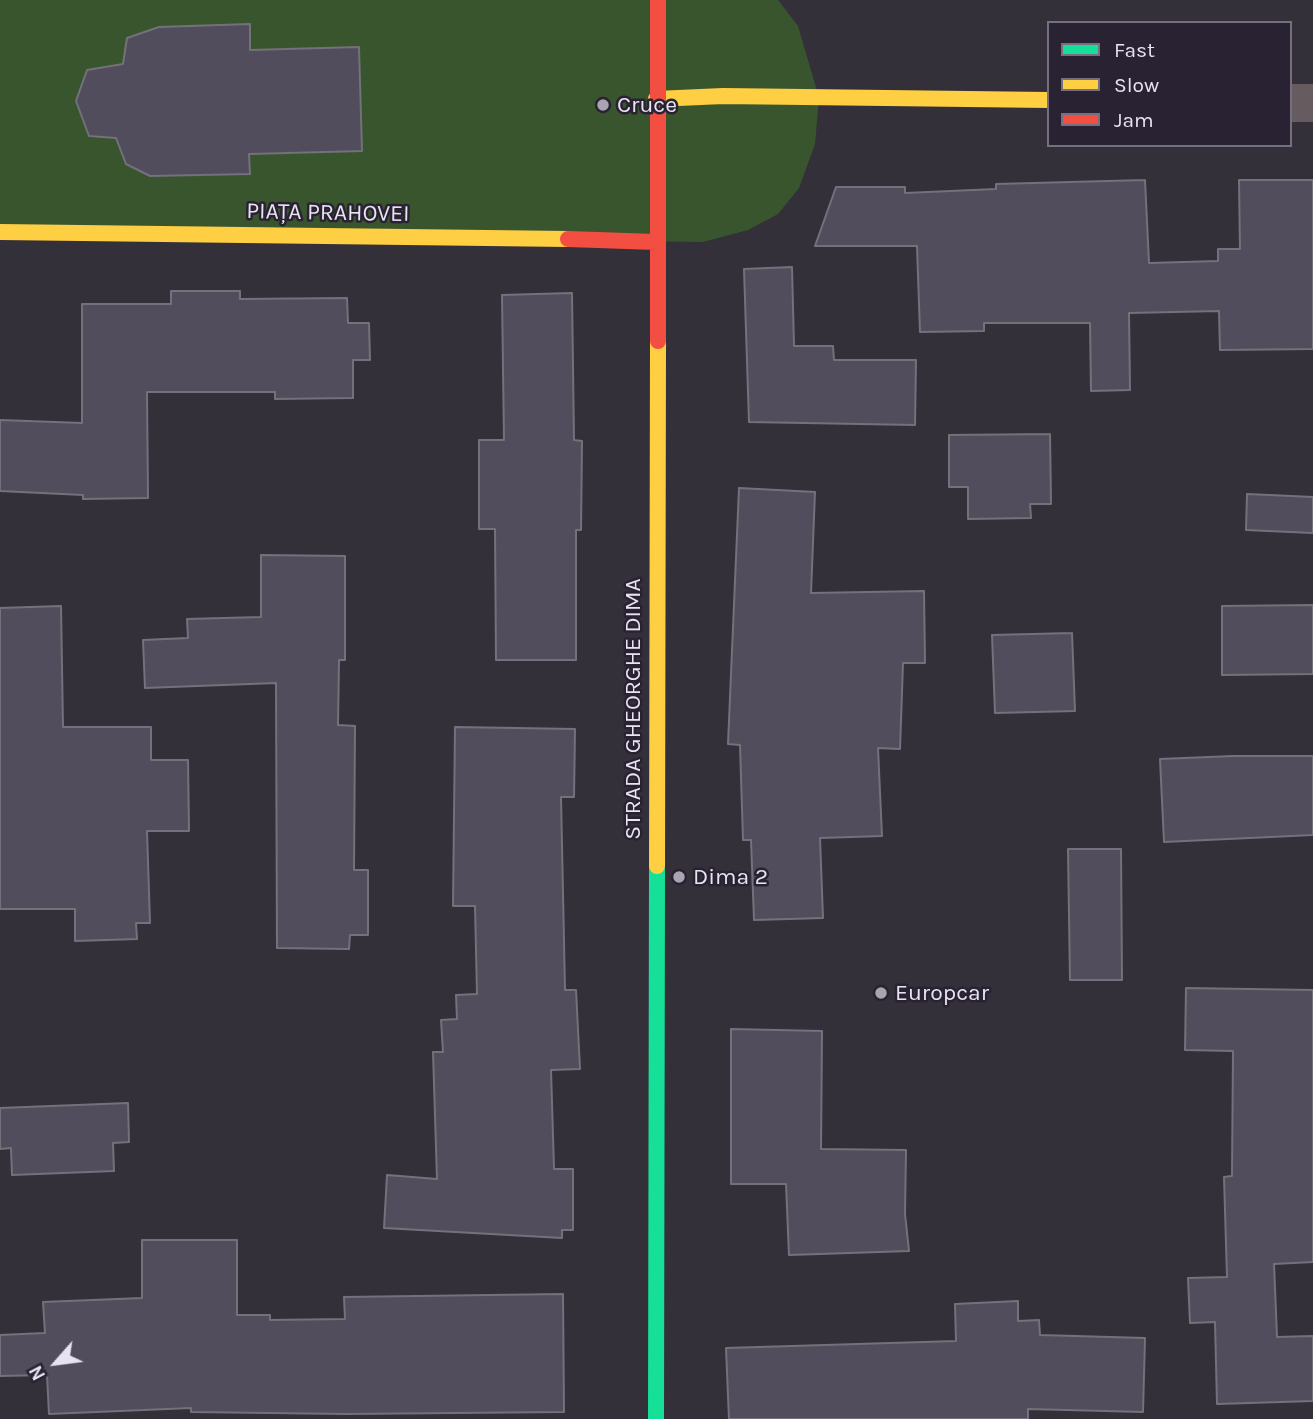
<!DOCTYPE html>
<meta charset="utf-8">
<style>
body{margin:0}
#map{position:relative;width:1313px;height:1419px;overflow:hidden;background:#34303a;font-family:Karla,sans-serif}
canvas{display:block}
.legend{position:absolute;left:1047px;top:21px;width:245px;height:126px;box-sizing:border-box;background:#292233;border:2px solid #756f7f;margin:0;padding:9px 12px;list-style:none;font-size:21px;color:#e8e3f0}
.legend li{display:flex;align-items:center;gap:14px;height:35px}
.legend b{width:35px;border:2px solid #756f7f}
.north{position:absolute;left:21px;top:1328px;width:70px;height:70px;-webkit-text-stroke:5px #292233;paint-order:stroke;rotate:242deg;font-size:19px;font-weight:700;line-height:28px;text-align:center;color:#e8e3f0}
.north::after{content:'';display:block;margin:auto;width:24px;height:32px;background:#e8e3f0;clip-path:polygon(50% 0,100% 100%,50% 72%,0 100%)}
</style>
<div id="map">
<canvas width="1313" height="1419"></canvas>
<ul class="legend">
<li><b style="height:9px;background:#16e098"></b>Fast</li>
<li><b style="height:9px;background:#ffcf43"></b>Slow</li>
<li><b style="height:9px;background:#f24e42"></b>Jam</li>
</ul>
<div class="north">N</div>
</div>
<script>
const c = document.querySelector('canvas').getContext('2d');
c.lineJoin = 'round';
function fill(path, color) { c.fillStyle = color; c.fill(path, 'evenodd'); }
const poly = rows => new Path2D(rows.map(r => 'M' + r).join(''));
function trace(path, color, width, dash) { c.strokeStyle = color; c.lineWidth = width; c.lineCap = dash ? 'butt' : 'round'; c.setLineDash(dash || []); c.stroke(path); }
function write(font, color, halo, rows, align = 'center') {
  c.font = font + ' Karla,sans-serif'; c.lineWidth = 5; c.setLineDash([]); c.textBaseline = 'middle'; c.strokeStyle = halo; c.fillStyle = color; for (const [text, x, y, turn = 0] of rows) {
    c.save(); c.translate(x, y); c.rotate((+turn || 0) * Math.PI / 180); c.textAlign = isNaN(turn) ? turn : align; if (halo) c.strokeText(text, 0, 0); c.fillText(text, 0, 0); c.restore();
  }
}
fill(poly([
 [0,0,778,0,798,26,819,98,815,144,799,188,778,214,748,230,703,242,0,232]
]), '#39552e');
const building = poly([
 [250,24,250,50,359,47,362,151,249,154,250,174,150,176,126,164,116,138,89,136,76,101,87,70,123,64,127,38,159,27,250,24],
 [1145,180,1149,263,1218,261,1218,249,1240,249,1239,180,1313,180,1313,349,1220,350,1219,311,1129,313,1130,390,1091,391,1090,323,984,323,984,331,920,332,917,246,815,246,836,187,905,187,905,193,996,189,996,184,1145,180],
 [792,267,794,346,833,346,834,360,916,360,915,425,749,422,744,269,792,267],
 [171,291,240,291,240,299,347,298,348,323,369,323,370,360,353,360,353,398,275,399,275,392,147,392,148,498,83,499,83,495,0,491,0,420,82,423,82,304,171,304,171,291],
 [572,293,574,440,582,441,581,530,576,530,576,660,496,660,495,529,479,529,479,440,504,440,502,295,572,293],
 [1050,434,1051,504,1030,504,1031,518,968,519,968,487,949,487,949,435,1050,434],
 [739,488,815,492,811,593,924,591,925,663,903,663,900,749,878,748,882,836,820,838,823,918,754,920,751,840,743,840,740,745,728,744,739,488],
 [1247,494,1313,497,1313,533,1246,530,1247,494],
 [261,555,345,556,345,660,339,660,338,725,355,726,354,870,368,870,368,935,350,935,349,949,277,948,276,683,145,688,143,640,188,638,187,619,261,617,261,555],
 [1313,605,1313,674,1222,675,1222,606,1313,605],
 [61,606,63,727,151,727,151,760,188,760,189,831,147,831,150,923,136,923,137,939,75,941,75,909,0,909,0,608,61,606],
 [1072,633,1075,711,995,713,992,635,1072,633],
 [455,727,575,729,574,797,561,797,565,990,576,990,580,1069,551,1070,554,1169,573,1169,573,1230,562,1230,562,1238,384,1228,387,1175,437,1179,433,1052,443,1052,441,1020,457,1019,456,995,477,994,475,906,453,906,455,727],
 [1233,756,1313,756,1313,835,1164,842,1160,759,1233,756],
 [1068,849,1121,849,1122,980,1070,980,1068,849],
 [1186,988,1313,990,1313,1262,1274,1264,1277,1337,1313,1336,1313,1401,1217,1404,1215,1322,1190,1323,1188,1278,1227,1277,1224,1177,1232,1176,1233,1051,1185,1050,1186,988],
 [731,1029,822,1031,821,1149,906,1150,905,1214,909,1251,789,1255,786,1184,731,1184,731,1029],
 [128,1103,129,1142,113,1143,114,1171,12,1175,11,1148,0,1149,0,1108,128,1103],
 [142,1240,237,1240,237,1315,270,1315,270,1320,345,1319,344,1297,563,1294,564,1412,346,1414,191,1412,191,1408,49,1414,47,1375,0,1376,0,1335,45,1333,43,1302,142,1298,142,1240],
 [1018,1301,1018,1321,1039,1320,1040,1335,1145,1338,1143,1412,1028,1409,1028,1419,729,1419,726,1348,956,1341,955,1304,1018,1301]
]);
fill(building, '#514d5c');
trace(building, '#73717a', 2);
trace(poly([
 [1290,103,1313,103]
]), '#665c5f', 38);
trace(poly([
 [656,1419,657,866]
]), '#16e098', 16);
trace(poly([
 [656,99,723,96,1049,100],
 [0,232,568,239],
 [657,866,658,341]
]), '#ffcf43', 16);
trace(poly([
 [568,239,656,242],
 [658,341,658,0]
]), '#f24e42', 16);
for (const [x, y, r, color] of [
 [603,105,7,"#a9a4b0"],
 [679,877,7,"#a9a4b0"],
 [881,993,7,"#a9a4b0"]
]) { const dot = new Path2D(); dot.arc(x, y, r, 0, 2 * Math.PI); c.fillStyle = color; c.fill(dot); trace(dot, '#292233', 2.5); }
write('23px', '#e8e3f0', '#292233', [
 ["Cruce",617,105],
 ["Dima 2",693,877],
 ["Europcar",895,993]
], 'left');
write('23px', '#e8e3f0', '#292233', [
 ["PIAȚA PRAHOVEI",328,213,1],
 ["STRADA GHEORGHE DIMA",633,709,-90]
]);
</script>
